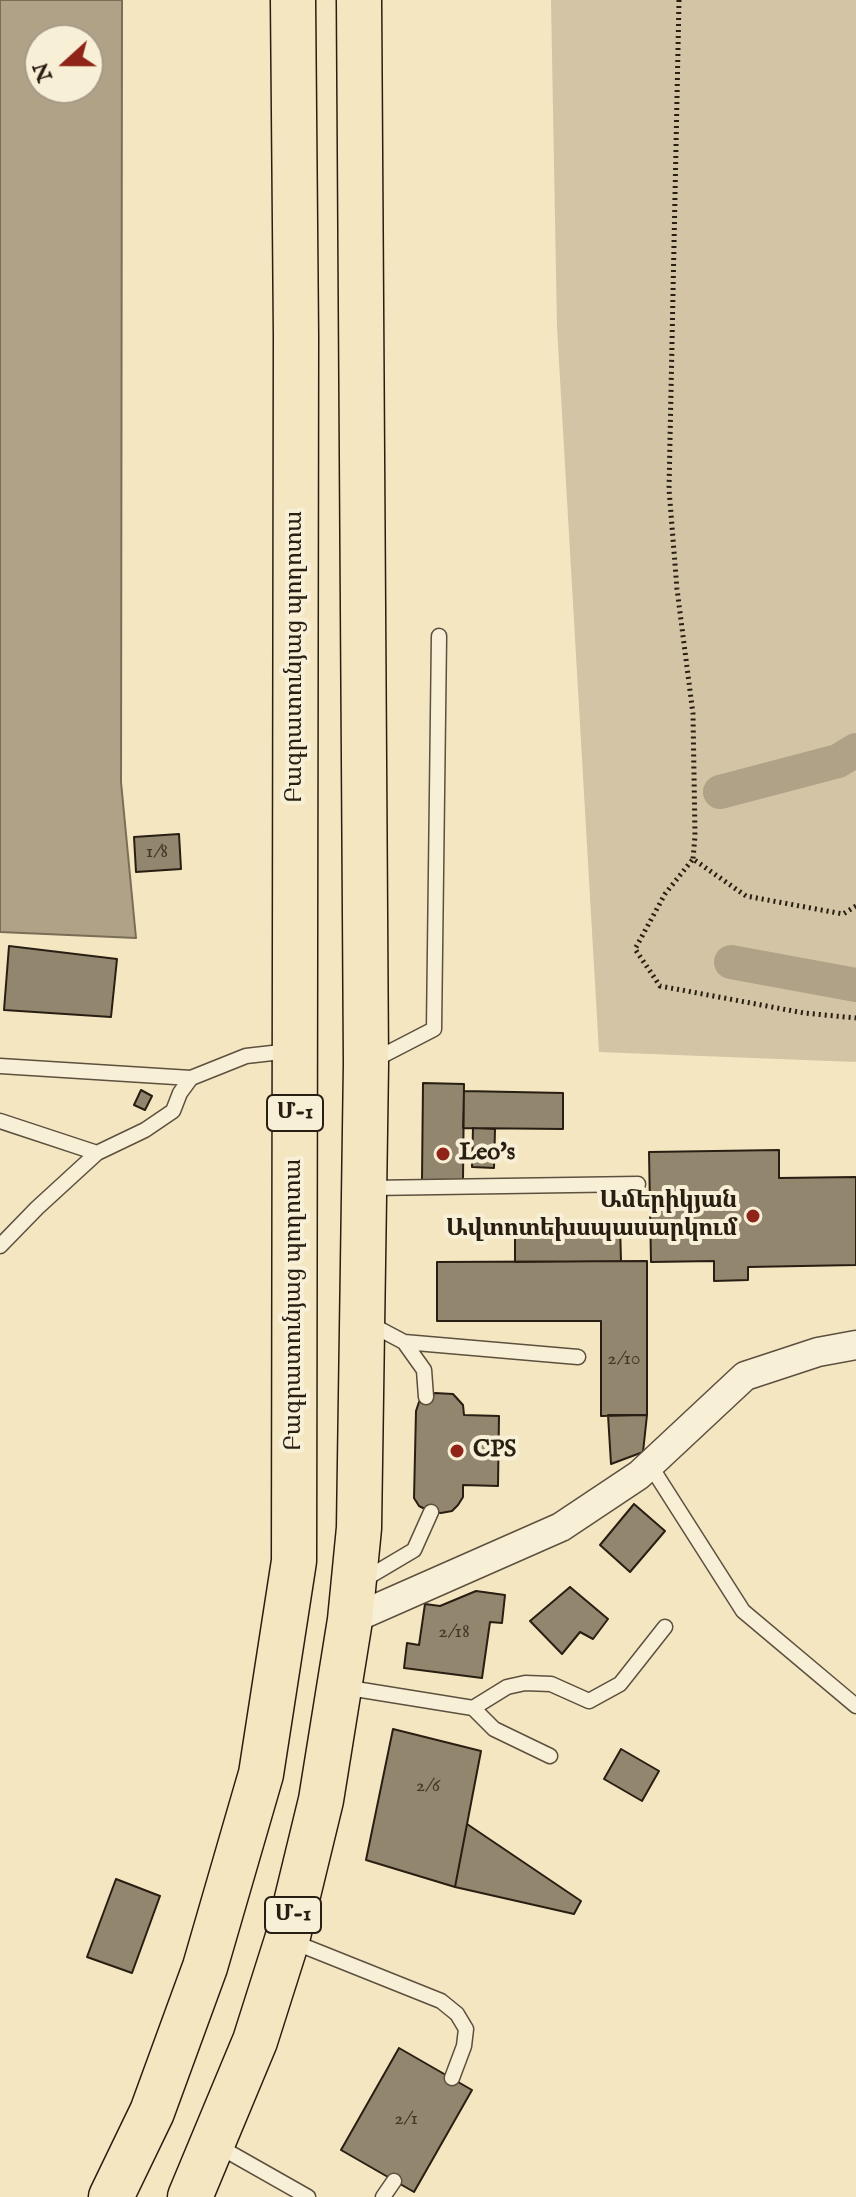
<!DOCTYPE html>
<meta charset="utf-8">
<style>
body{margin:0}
#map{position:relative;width:856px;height:2197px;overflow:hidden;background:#f5e6c2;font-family:"IM FELL English",serif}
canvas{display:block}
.north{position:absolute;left:24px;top:24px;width:80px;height:80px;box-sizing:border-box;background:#f8efd7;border:2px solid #a59b88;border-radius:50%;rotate:249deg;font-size:22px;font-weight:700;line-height:32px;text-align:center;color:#291e12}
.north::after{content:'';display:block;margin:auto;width:28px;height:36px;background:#8f2418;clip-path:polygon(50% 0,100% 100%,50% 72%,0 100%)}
</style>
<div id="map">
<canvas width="856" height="2197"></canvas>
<div class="north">N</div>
</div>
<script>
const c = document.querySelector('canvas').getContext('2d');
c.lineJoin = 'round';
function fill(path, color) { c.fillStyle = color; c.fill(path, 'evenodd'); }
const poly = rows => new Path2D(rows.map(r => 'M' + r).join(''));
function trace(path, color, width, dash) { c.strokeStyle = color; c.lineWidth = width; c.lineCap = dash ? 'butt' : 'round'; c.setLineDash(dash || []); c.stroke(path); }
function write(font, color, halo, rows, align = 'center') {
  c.font = font + ' "IM FELL English","Noto Serif Armenian",serif'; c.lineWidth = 8; c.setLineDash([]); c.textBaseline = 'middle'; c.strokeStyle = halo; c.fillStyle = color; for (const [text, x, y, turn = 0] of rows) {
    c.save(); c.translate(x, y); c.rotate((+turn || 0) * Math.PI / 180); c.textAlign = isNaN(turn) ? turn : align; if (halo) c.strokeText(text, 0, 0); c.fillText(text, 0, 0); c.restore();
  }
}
fill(poly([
 [551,0,856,0,856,1062,599,1052,557,327]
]), '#d2c4a4');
const water = poly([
 [0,0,122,0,121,782,136,938,0,932,0,0],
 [40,40,88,40,88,88,40,88,40,40]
]);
fill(water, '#b0a286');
trace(water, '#7a6d58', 2);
trace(poly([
 [720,792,838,761,856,750],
 [731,962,856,985]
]), '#b0a286', 34);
const building = poly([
 [179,834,181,869,136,872,134,837,179,834],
 [9,946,117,959,111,1017,4,1010,9,946],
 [423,1083,464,1084,463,1180,422,1180,423,1083],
 [141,1090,152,1096,145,1110,134,1105,141,1090],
 [464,1091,563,1093,563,1129,463,1128,464,1091],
 [473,1128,495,1129,494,1168,472,1167,473,1128],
 [779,1150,779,1178,856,1177,856,1265,748,1267,748,1280,714,1281,714,1261,651,1262,649,1152,779,1150],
 [515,1223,620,1225,621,1261,515,1262,515,1223],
 [647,1261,647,1415,601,1416,601,1321,437,1321,437,1262,647,1261],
 [435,1393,453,1394,463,1405,464,1415,499,1416,498,1486,463,1485,463,1497,458,1505,452,1511,441,1513,431,1512,419,1506,414,1498,416,1411,419,1402,435,1393],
 [608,1415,647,1415,643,1452,611,1464,608,1415],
 [634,1504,665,1531,630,1572,600,1545,634,1504],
 [570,1587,608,1619,593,1639,580,1632,562,1654,530,1621,570,1587],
 [476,1591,505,1595,502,1623,490,1622,482,1678,404,1668,407,1643,419,1645,425,1604,440,1606,476,1591],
 [393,1729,481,1751,455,1887,366,1860,393,1729],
 [621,1749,659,1771,642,1801,604,1779,621,1749],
 [467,1824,581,1901,574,1914,455,1887,467,1824],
 [116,1879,160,1896,132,1973,87,1957,116,1879],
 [399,2048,472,2090,414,2192,341,2150,399,2048]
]);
fill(building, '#93866e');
trace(building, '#291e12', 2);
const lane = poly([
 [374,1060,434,1029,439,636],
 [0,1066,191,1078],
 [0,1121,97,1153],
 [370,1188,638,1184],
 [0,1246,37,1208,97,1153,145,1130,173,1111,180,1093,191,1078,246,1056,290,1051],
 [370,1324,404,1342,424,1370,426,1397],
 [404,1342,578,1357],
 [650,1465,743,1611,856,1706],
 [360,1582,414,1550,431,1512],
 [343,1687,473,1708,507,1687,525,1683,551,1684,589,1701,620,1684,665,1627],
 [473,1708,494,1729,550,1756],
 [291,1941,441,2001,457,2014,466,2029,464,2046,452,2078],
 [218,2146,308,2197],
 [383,2197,394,2181]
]);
const street = poly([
 [350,1620,561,1527,639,1475,745,1376,818,1352,856,1345]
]);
const primary = poly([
 [111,2197,152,2112,205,1967,261,1774,294,1561,296,336,293,0],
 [190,2197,255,2041,287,1940,321,1800,350,1620,359,1528,366,1064,359,0]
]);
trace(lane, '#5c503e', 17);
trace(street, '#5c503e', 31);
trace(primary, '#291e12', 47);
trace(poly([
 [679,0,669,489,677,589,693,714,695,836,693,859],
 [856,906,843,914,746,896,693,859,665,894,635,949,660,986,804,1013,856,1018]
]), '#291e12', 5, [2, 4]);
trace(lane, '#f8efd7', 14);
trace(street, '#f8efd7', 28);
trace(primary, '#f5e6c2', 44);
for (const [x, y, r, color] of [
 [443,1154,8,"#8f2418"],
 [753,1216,8,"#8f2418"],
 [457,1451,8,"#8f2418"]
]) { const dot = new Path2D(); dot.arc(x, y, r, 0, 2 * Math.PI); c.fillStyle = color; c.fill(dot); trace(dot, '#f8efd7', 3); }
write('20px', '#443829', null, [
 ["1/8",157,853],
 ["2/10",624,1360],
 ["2/18",454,1633],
 ["2/6",428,1787],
 ["2/1",406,2120]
]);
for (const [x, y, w] of [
 [295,1113,56],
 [293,1915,56]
]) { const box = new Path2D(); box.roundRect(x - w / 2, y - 18, w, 36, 6); c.fillStyle = '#f8efd7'; c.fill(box); trace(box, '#291e12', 2); }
write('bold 22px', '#291e12', null, [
 ["Մ-1",295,1113],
 ["Մ-1",293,1915]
]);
write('24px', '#291e12', '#f8efd7', [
 ["Բագրատունյաց պողոտա",296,657,-90],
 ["Բագրատունյաց պողոտա",295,1305,-90]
]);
write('bold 24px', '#291e12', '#f8efd7', [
 ["Leo's",459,1154],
 ["Ամերիկյան",737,1202,"right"],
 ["Ավտոտեխսպասարկում",737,1230,"right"],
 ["CPS",473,1451]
], 'left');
</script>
